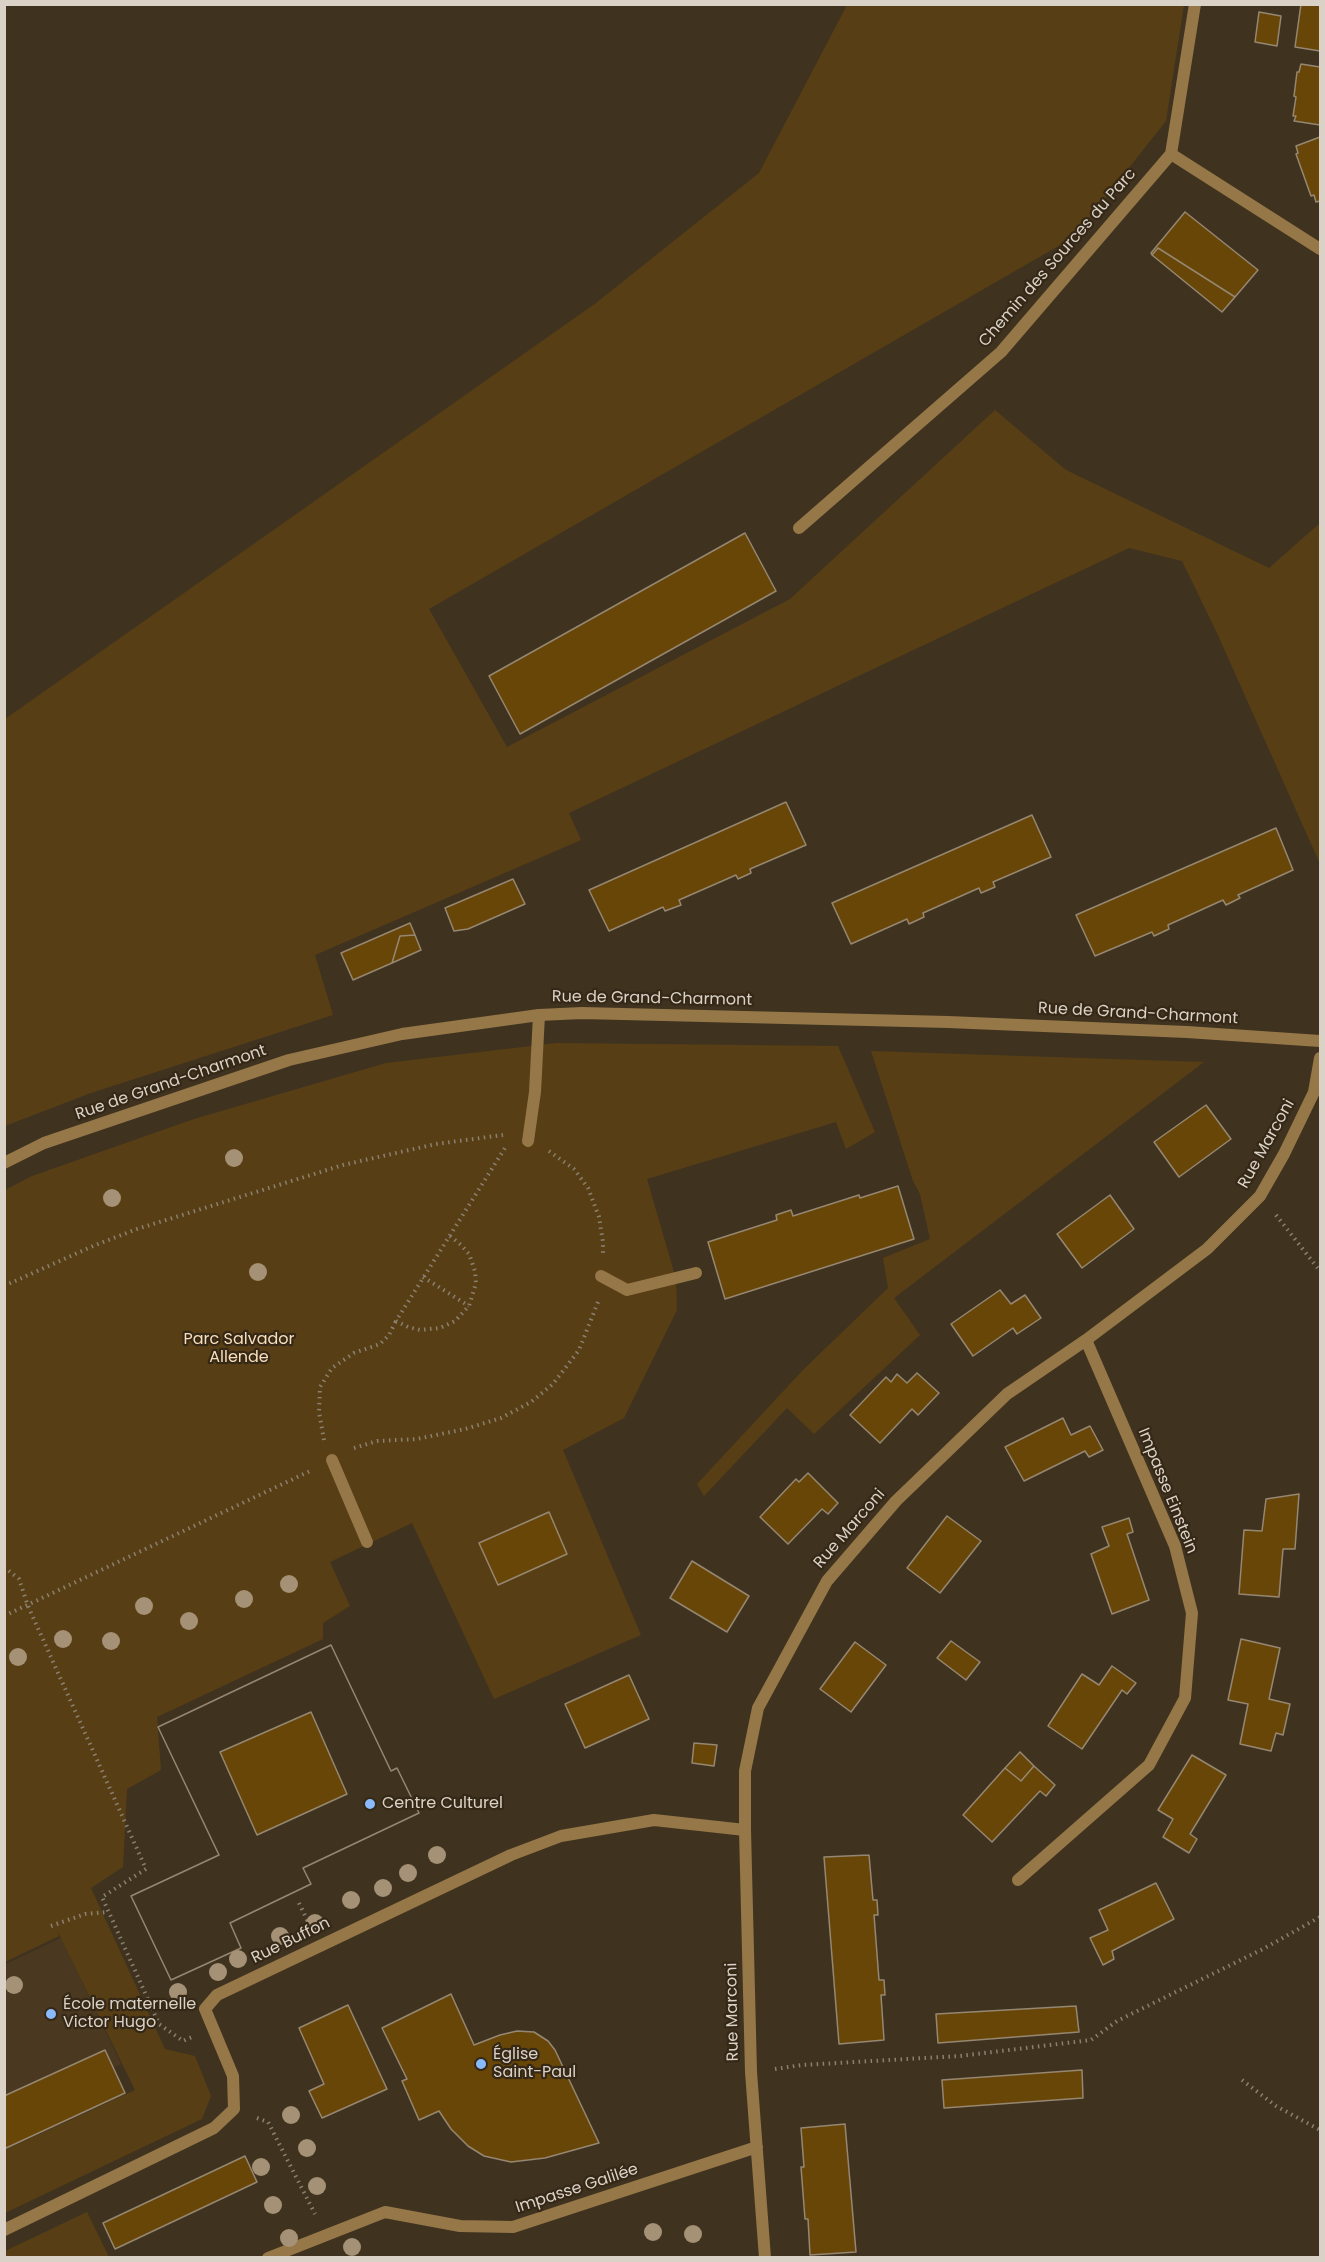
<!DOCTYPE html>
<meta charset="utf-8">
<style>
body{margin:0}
#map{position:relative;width:1325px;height:2262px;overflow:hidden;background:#3f3320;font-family:Poppins,sans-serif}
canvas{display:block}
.frame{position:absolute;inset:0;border:6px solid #dad2c7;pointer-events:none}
</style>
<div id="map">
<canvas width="1325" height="2262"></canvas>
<div class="frame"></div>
</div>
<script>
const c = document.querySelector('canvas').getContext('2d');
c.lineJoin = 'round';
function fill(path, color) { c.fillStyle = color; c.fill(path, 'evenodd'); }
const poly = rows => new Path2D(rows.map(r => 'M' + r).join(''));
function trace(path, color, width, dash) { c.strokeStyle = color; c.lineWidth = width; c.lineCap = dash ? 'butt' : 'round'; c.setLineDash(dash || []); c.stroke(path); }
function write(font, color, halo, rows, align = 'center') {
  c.font = font + ' Poppins,sans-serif'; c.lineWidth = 4.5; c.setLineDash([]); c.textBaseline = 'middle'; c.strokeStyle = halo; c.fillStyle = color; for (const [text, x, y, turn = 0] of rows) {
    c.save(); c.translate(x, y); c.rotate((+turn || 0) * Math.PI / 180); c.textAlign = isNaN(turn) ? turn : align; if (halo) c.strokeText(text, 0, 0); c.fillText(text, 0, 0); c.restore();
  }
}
fill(poly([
 [61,1938,121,2064,113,2068,125,2093,5,2149,4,1965]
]), '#4a3920');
fill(poly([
 [847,5,1184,5,1166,121,1074,237,429,609,507,747,790,599,995,410,1066,470,1269,568,1320,523,1320,864,1217,633,1182,561,1129,548,569,813,581,840,315,955,333,1015,91,1093,5,1126,5,719,596,303,759,173],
 [557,1043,838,1046,875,1132,846,1149,836,1122,647,1179,676,1279,677,1310,624,1418,563,1450,641,1635,494,1699,412,1523,330,1562,350,1606,323,1623,323,1639,157,1717,161,1770,127,1789,123,1867,91,1888,165,2049,195,2056,211,2096,202,2119,5,2213,5,2150,135,2090,57,1930,59,1936,5,1962,5,1190,32,1176,194,1119,386,1063],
 [871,1051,1204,1062,894,1298,920,1335,814,1434,787,1408,704,1496,697,1484,803,1370,888,1288,883,1258,930,1239,920,1194,913,1181],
 [87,2212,109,2257,5,2257,5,2251]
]), '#583e15');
const building = poly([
 [1301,4,1320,4,1320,51,1295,47,1301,4],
 [1259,12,1281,16,1277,46,1255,42,1259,12],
 [1301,64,1320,67,1320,125,1294,121,1296,116,1293,116,1296,97,1294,96,1297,72,1299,72,1301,64],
 [1320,137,1320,201,1316,202,1314,195,1311,196,1296,154,1298,153,1296,146,1320,137],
 [1185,212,1258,270,1235,297,1158,248,1152,255,1151,253,1185,212],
 [1158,248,1235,297,1222,312,1152,255,1158,248],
 [745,533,776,591,520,734,489,676,745,533],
 [786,802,806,845,750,869,751,873,738,879,736,875,679,900,681,905,665,911,663,907,609,931,589,890,786,802],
 [1032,815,1051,857,993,882,995,887,981,893,979,888,923,913,924,917,909,924,907,919,851,944,832,903,1032,815],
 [1276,828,1293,870,1238,895,1240,898,1226,905,1223,900,1168,925,1169,929,1154,936,1152,932,1095,956,1076,915,1276,828],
 [513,879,525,904,468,929,454,931,445,908,513,879],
 [410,923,415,935,400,936,392,963,353,980,341,953,410,923],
 [415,935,421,950,392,963,400,936,415,935],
 [1206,1105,1231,1139,1179,1177,1154,1142,1206,1105],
 [898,1186,914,1239,725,1299,708,1242,777,1220,776,1215,791,1210,793,1216,859,1195,860,1198,898,1186],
 [1110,1195,1134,1229,1082,1268,1057,1234,1110,1195],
 [1000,1290,1011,1304,1025,1295,1041,1318,1017,1334,1013,1328,973,1356,951,1324,1000,1290],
 [917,1373,939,1393,918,1415,912,1409,880,1443,850,1415,886,1377,891,1382,897,1374,907,1383,917,1373],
 [1063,1418,1071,1435,1090,1426,1103,1450,1089,1457,1085,1451,1024,1481,1005,1447,1063,1418],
 [808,1473,838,1503,828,1514,822,1509,788,1544,760,1517,796,1479,799,1482,808,1473],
 [1299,1494,1295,1549,1283,1549,1279,1597,1239,1594,1244,1530,1262,1531,1266,1499,1299,1494],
 [549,1512,567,1554,498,1585,479,1543,549,1512],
 [947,1516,981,1541,940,1593,907,1568,947,1516],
 [1129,1518,1133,1532,1127,1534,1149,1600,1112,1614,1091,1554,1109,1546,1102,1527,1129,1518],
 [692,1561,749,1596,727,1632,670,1598,692,1561],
 [1241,1639,1280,1648,1269,1699,1290,1704,1283,1735,1276,1733,1271,1751,1240,1744,1248,1704,1228,1700,1241,1639],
 [951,1641,980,1662,966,1680,937,1658,951,1641],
 [855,1642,886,1665,851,1712,820,1689,855,1642],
 [331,1645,391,1771,397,1768,419,1813,303,1868,311,1884,230,1923,241,1948,171,1980,131,1896,219,1855,158,1727,331,1645],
 [311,1712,347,1794,257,1835,220,1752,311,1712],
 [331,1645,391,1771,397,1768,419,1813,303,1868,311,1884,230,1923,241,1948,171,1980,131,1896,219,1855,158,1727,331,1645],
 [1112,1666,1136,1683,1127,1694,1122,1690,1082,1749,1048,1726,1082,1674,1099,1685,1112,1666],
 [629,1675,649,1719,585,1748,565,1704,629,1675],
 [694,1743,717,1745,714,1766,692,1763,694,1743],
 [1020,1752,1034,1766,1021,1781,1005,1768,1020,1752],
 [1192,1755,1226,1775,1190,1834,1197,1839,1189,1853,1163,1837,1173,1819,1158,1810,1192,1755],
 [1034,1766,1055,1785,1046,1796,1040,1791,992,1842,963,1815,1005,1768,1021,1781,1034,1766],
 [869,1855,873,1900,877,1900,878,1915,874,1915,879,1980,884,1980,885,1995,881,1995,884,2040,839,2044,824,1857,869,1855],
 [1156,1883,1174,1919,1112,1951,1114,1959,1103,1965,1090,1938,1108,1930,1099,1910,1156,1883],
 [451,1994,474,2045,500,2035,517,2031,534,2032,548,2041,555,2050,599,2143,545,2158,511,2162,484,2156,468,2146,451,2129,439,2111,419,2120,402,2081,407,2079,382,2028,451,1994],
 [348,2005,387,2089,322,2118,309,2091,324,2084,299,2028,348,2005],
 [1076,2006,1079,2032,938,2043,936,2014,1076,2006],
 [105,2050,125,2093,4,2149,4,2096,105,2050],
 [1082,2070,1083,2098,944,2108,942,2080,1082,2070],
 [845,2124,856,2252,810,2255,808,2219,805,2219,801,2167,804,2167,801,2128,845,2124],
 [245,2156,257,2182,115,2249,103,2223,245,2156]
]);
fill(building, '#684607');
trace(building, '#968772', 1.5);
trace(poly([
 [549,1151,574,1169,588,1188,599,1217,603,1242,603,1253],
 [1276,1215,1320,1271],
 [450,1236,461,1245,469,1254,475,1271,476,1283,469,1306,455,1321,440,1328,420,1330,408,1327,396,1321,505,1148],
 [423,1277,469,1306],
 [4,1286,93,1246,137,1229,343,1165,436,1144,503,1135],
 [324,1440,319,1412,320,1387,332,1368,354,1353,380,1344,389,1335,396,1321],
 [354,1448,377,1441,417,1439,465,1429,501,1418,531,1402,553,1384,579,1350,598,1302],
 [4,1567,19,1579,28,1606,146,1869,102,1897,159,2024,183,2041,192,2037],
 [4,1616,310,1471],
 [299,1903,310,1926],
 [51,1926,85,1914,108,1912],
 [775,2069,802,2065,960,2056,1091,2040,1117,2021,1263,1949,1320,1917],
 [1242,2080,1276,2106,1320,2130],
 [257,2118,268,2122,315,2214]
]), '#8b8171', 4, [1.5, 4.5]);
trace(poly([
 [528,1141,535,1092,539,1015],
 [601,1276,627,1290,696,1273],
 [332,1460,367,1542]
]), '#967748', 12);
trace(poly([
 [1171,154,1320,249],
 [799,528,1001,352,1171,154,1195,4],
 [1018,1880,1149,1765,1185,1698,1192,1613,1175,1546,1086,1340],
 [4,2230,214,2128,234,2109,233,2076,205,2009,217,1995,511,1855,561,1836,654,1820,745,1830],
 [268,2258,385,2212,460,2226,513,2227,757,2147],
 [765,2258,751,2072,745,1830,745,1771,758,1708,827,1581,896,1501,1007,1394,1086,1340,1207,1249,1260,1196,1284,1154,1314,1092,1320,1058]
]), '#967748', 12);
trace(poly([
 [4,1163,44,1143,289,1060,402,1034,539,1015,582,1013,948,1022,1187,1032,1320,1041]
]), '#967748', 12);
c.fillStyle = '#a59175';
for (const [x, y] of [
 [234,1158],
 [112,1198],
 [258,1272],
 [289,1584],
 [244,1599],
 [144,1606],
 [189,1621],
 [63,1639],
 [111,1641],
 [18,1657],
 [437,1855],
 [408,1873],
 [383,1888],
 [351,1900],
 [315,1923],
 [280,1936],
 [238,1959],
 [218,1972],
 [14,1985],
 [178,1992],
 [291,2115],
 [307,2148],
 [261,2167],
 [317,2186],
 [273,2205],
 [653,2232],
 [693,2234],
 [289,2238],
 [352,2247]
]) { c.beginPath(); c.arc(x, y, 9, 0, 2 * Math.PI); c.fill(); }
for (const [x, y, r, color] of [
 [370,1804,6,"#89bafc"],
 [51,2014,6,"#89bafc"],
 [481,2064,6,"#89bafc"]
]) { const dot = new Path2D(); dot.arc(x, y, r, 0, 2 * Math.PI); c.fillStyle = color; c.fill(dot); trace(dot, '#352816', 2); }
write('16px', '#dad2c7', '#352816', [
 ["Chemin des Sources du Parc",1058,258,-49],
 ["Rue de Grand-Charmont",652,999,1],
 ["Rue de Grand-Charmont",1138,1014,3],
 ["Rue de Grand-Charmont",171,1083,-19],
 ["Rue Marconi",1267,1144,-61],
 ["Impasse Einstein",1167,1491,68],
 ["Rue Marconi",850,1529,-49],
 ["Rue Buffon",291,1941,-26],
 ["Rue Marconi",733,2012,-91],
 ["Impasse Galilée",577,2189,-18]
]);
write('16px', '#f8debb', '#352816', [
 ["Parc Salvador",239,1340],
 ["Allende",239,1358]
]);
write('16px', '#dad2c7', '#352816', [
 ["Centre Culturel",382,1804],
 ["École maternelle",63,2005],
 ["Victor Hugo",63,2023],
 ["Église",493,2055],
 ["Saint-Paul",493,2073]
], 'left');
</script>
